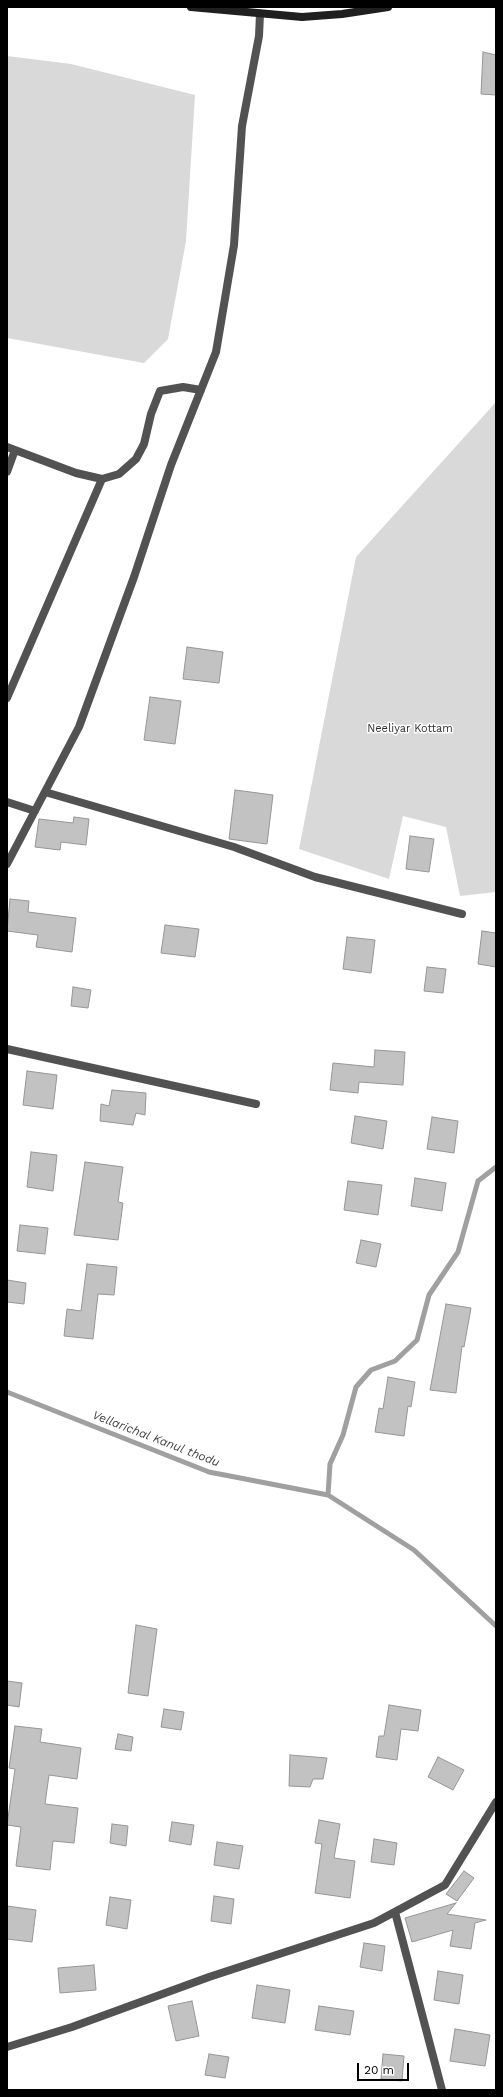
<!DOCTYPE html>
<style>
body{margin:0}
#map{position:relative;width:503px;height:2097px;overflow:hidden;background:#fff;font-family:"Work Sans",sans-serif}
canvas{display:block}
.frame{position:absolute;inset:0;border:8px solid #000;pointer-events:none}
.scale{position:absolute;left:357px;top:2063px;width:52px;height:18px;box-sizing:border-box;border:2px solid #000;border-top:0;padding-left:5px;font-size:12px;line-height:14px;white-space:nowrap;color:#000;-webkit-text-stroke:3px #fff;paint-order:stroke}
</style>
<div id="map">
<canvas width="503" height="2097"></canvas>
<div class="frame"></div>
<div class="scale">20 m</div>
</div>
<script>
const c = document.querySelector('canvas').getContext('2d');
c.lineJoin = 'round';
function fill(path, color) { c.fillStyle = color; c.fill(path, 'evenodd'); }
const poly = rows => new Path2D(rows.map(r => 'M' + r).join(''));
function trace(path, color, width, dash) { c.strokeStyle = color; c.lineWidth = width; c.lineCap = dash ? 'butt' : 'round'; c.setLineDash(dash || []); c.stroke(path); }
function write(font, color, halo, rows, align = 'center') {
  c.font = font + ' "Work Sans",sans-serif'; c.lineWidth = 3; c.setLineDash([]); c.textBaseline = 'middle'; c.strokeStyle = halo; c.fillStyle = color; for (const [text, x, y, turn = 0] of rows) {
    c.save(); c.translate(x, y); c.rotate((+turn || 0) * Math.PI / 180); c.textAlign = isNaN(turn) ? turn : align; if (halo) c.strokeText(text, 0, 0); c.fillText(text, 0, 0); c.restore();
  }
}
fill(poly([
 [7,56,71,64,195,95,186,241,168,339,144,363,7,338],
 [496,402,496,892,460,896,446,827,403,816,389,879,299,849,356,557]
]), '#d9d9d9');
trace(poly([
 [7,1392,209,1472,328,1495,414,1550,496,1626],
 [328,1495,330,1464,343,1435,356,1387,371,1370,395,1361,417,1340,429,1295,458,1252,478,1181,496,1167]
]), '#a0a0a0', 5);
const building = poly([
 [483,52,496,55,496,95,481,94,483,52],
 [187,647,223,652,219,683,183,679,187,647],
 [150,697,181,701,175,744,144,740,150,697],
 [235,790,273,795,267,844,229,839,235,790],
 [74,817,89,819,86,845,61,842,60,850,35,847,39,819,73,823,74,817],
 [410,836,434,839,429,872,406,869,410,836],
 [10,899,29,901,28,912,76,918,72,952,36,947,38,935,7,931,10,899],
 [165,925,199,929,195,957,161,953,165,925],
 [482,931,496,933,496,967,478,964,482,931],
 [347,937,375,940,371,973,343,969,347,937],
 [427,967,446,969,443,993,424,991,427,967],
 [73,987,91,990,88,1008,71,1006,73,987],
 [375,1050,405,1052,403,1085,359,1082,358,1093,330,1090,333,1063,374,1067,375,1050],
 [27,1071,57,1075,53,1109,23,1105,27,1071],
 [112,1090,146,1093,145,1115,136,1113,133,1125,100,1121,101,1104,109,1106,112,1090],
 [355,1116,387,1121,383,1149,351,1143,355,1116],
 [432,1117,458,1121,454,1153,427,1149,432,1117],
 [31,1152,57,1155,53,1191,27,1187,31,1152],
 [85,1162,123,1167,118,1202,123,1203,118,1240,74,1235,85,1162],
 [415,1178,446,1183,442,1211,411,1206,415,1178],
 [348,1181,382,1185,378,1215,344,1210,348,1181],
 [20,1225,48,1228,45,1254,17,1251,20,1225],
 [361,1240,381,1244,376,1267,356,1263,361,1240],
 [87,1264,117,1267,114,1295,98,1294,93,1339,64,1336,67,1309,81,1311,87,1264],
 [7,1280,26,1283,24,1304,7,1302,7,1280],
 [446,1304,471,1308,464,1347,462,1346,456,1393,430,1390,446,1304],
 [388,1377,415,1382,411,1407,408,1406,404,1436,375,1432,379,1408,383,1409,388,1377],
 [136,1625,157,1629,148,1696,128,1693,136,1625],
 [7,1681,22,1683,19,1707,7,1705,7,1681],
 [389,1705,421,1710,418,1731,401,1729,397,1760,376,1757,379,1736,384,1736,389,1705],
 [164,1709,184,1712,181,1730,161,1727,164,1709],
 [15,1726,42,1729,40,1742,81,1748,77,1779,49,1775,45,1804,78,1808,74,1843,53,1841,50,1870,16,1866,21,1827,7,1825,15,1769,9,1768,15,1726],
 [118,1734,133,1737,131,1751,115,1749,118,1734],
 [290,1755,327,1758,323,1779,313,1779,310,1787,289,1786,290,1755],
 [438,1757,464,1770,453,1790,428,1777,438,1757],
 [319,1820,340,1824,334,1858,355,1861,350,1898,315,1893,322,1844,315,1843,319,1820],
 [172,1822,194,1825,191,1845,169,1841,172,1822],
 [112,1824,128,1826,126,1846,110,1843,112,1824],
 [374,1839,397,1843,394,1865,371,1862,374,1839],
 [217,1842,243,1846,239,1869,214,1865,217,1842],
 [464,1871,474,1878,457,1901,446,1894,464,1871],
 [214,1896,234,1899,231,1924,211,1921,214,1896],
 [110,1897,131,1900,127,1929,106,1925,110,1897],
 [456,1903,447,1914,486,1920,475,1923,471,1949,450,1946,453,1930,412,1942,405,1918,456,1903],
 [7,1906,36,1910,32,1942,7,1939,7,1906],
 [364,1943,385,1946,382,1971,360,1967,364,1943],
 [94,1965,96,1990,60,1993,58,1968,94,1965],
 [438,1971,463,1975,459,2004,434,2000,438,1971],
 [257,1985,290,1990,285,2023,252,2018,257,1985],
 [192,2001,199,2036,176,2041,168,2006,192,2001],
 [319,2006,354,2011,350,2035,315,2030,319,2006],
 [455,2029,490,2035,485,2066,450,2061,455,2029],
 [209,2054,229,2057,225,2078,205,2075,209,2054],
 [383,2054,404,2056,402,2081,381,2079,383,2054]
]);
fill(building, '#c2c2c2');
trace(building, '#969696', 1);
trace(poly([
 [7,447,76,473,102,479,119,474,136,459,144,444,151,414,160,391,183,387,201,390],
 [7,472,15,450],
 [7,698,102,479],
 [45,792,234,847,315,877,462,914],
 [7,802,35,811],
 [7,864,79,727,134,577,171,465,216,352,234,245,242,126,259,36,260,14],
 [7,1049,256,1104],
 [395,1912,442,2090],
 [7,2047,72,2027,209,1977,374,1923,445,1885,496,1802]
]), '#525252', 8);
trace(poly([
 [191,7,302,17,342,14,388,7]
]), '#1f1f1f', 8);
write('11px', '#303030', '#fff', [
 ["Neeliyar Kottam",410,729]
]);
write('italic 12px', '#414141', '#fff', [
 ["Vellarichal Kanul thodu",156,1439,21]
]);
</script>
